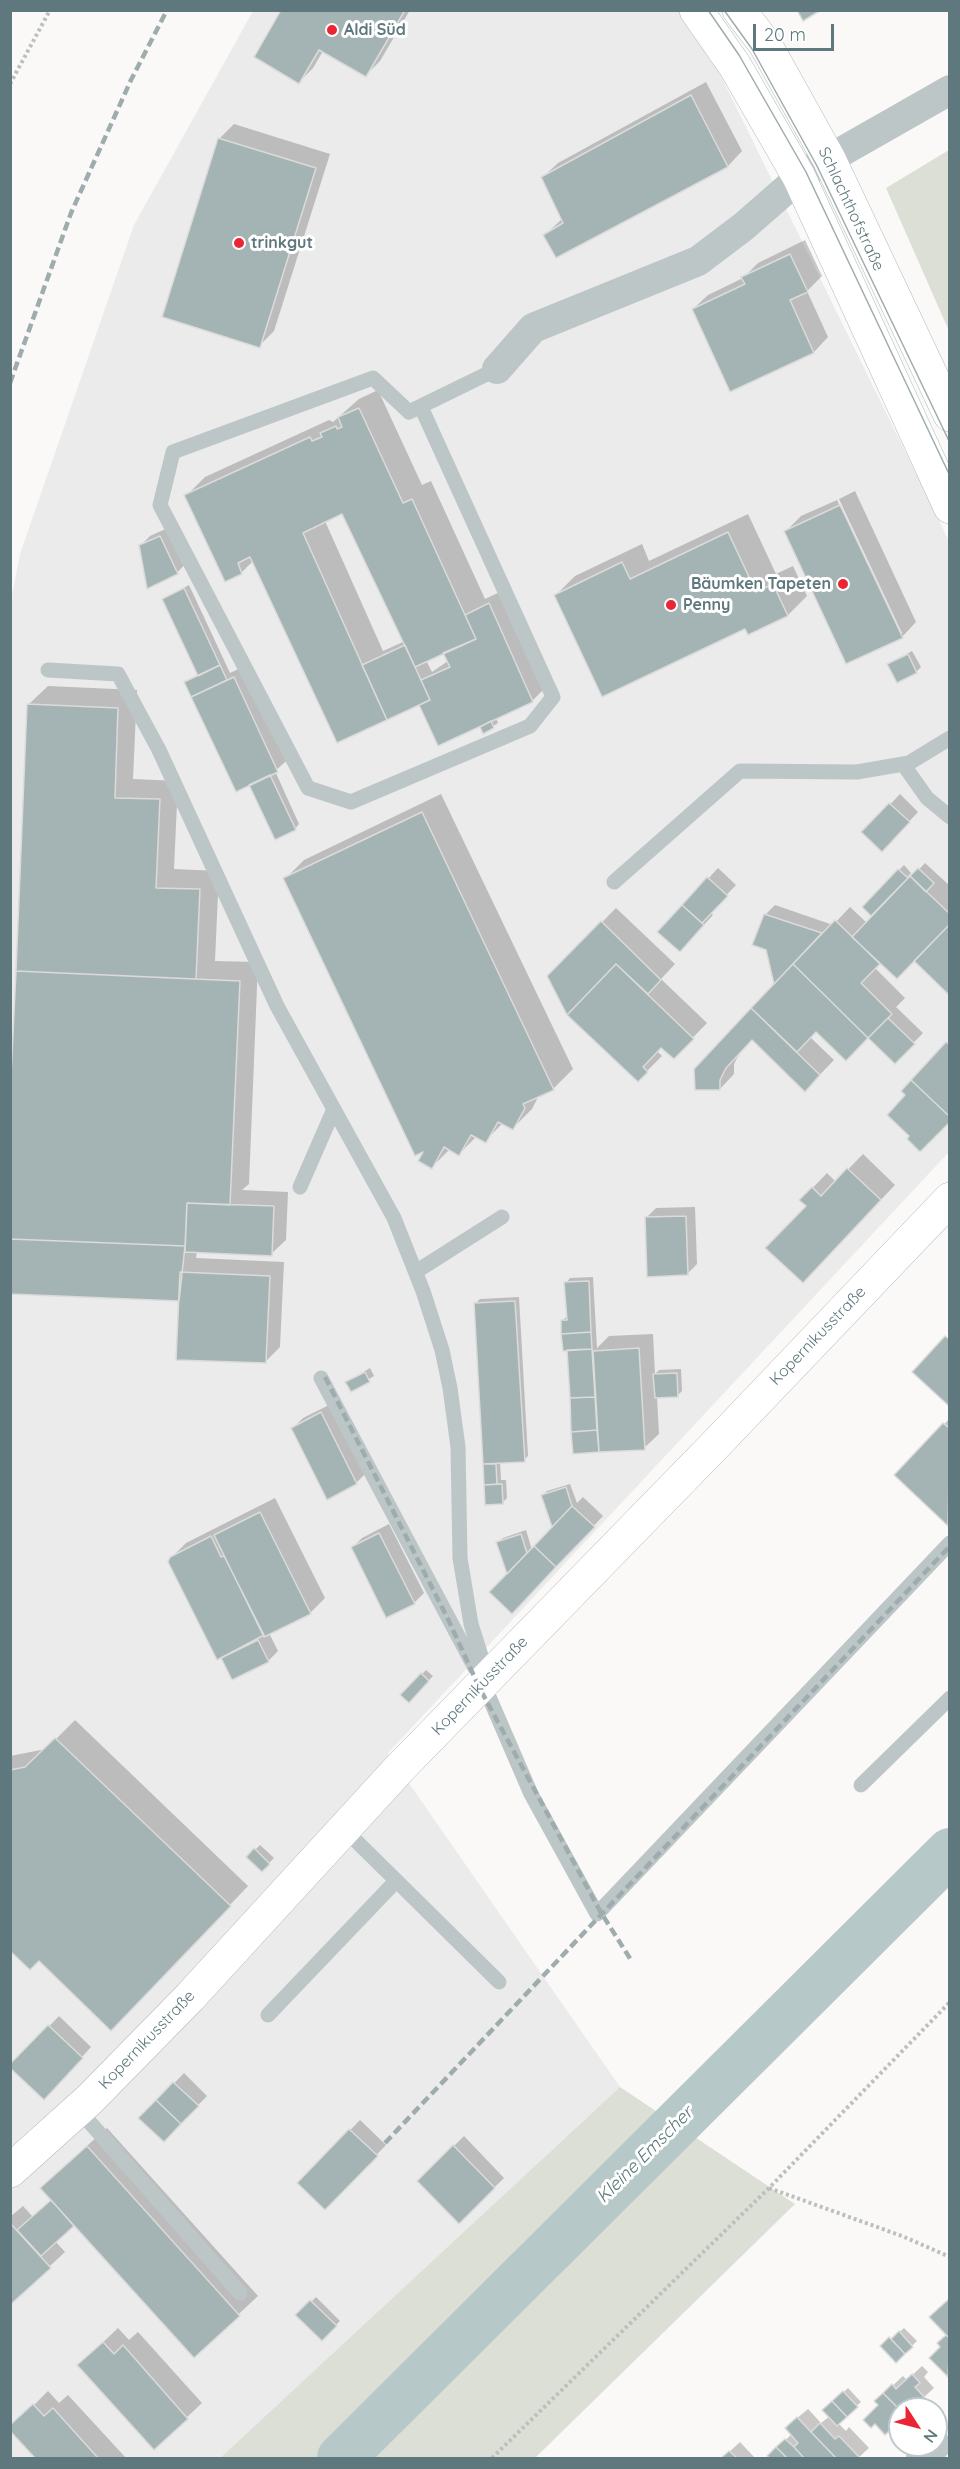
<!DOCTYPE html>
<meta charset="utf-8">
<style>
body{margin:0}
#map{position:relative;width:960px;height:2469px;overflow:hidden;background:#faf9f7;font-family:Quicksand,sans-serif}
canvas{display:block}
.frame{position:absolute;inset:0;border:12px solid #5e787d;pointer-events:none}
.north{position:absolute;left:888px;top:2397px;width:60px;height:60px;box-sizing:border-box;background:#fff;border:2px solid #bfc9cb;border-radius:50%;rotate:126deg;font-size:16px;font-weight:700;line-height:24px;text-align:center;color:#5e787d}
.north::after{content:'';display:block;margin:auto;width:21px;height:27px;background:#ea2634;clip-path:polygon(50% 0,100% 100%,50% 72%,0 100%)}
.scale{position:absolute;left:753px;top:24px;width:81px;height:27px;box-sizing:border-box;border:3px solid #5e787d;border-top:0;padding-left:8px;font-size:18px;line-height:21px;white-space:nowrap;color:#5e787d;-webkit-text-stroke:4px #fff;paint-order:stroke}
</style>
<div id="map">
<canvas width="960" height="2469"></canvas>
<div class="frame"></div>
<div class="north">N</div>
<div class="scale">20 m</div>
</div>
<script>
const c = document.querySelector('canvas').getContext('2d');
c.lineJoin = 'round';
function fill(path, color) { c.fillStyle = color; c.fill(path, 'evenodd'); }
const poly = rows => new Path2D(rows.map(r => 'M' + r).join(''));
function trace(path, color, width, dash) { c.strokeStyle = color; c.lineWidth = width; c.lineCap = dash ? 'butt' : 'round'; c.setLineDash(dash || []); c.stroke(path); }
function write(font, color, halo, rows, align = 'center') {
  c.font = font + ' Quicksand,sans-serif'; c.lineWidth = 6; c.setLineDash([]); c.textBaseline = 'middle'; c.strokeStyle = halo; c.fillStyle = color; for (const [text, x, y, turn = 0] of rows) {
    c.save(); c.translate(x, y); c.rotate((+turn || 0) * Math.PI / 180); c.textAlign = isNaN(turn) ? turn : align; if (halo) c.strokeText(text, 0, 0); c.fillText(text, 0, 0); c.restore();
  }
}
fill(poly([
 [253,11,689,11,949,541,949,1152,388,1753,620,2087,220,2458,11,2458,10,606,20,554,134,225]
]), '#eaebea');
fill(poly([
 [949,150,949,331,886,188],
 [620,2087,795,2204,535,2458,220,2458]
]), '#dcdfd6');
fill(poly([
 [283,10,410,10,380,61,366,75,323,51,313,68,299,82],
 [706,82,742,151,728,166,557,256,545,235,563,218,543,177,558,163],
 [234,124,330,154,274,331,259,346,164,316,220,138],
 [805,240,822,276,807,291,828,337,814,352,731,390,693,309,708,295,743,278,758,263],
 [378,390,422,485,431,481,485,599,504,590,547,686,532,701,496,718,498,723,484,732,480,725,425,701,337,741,254,560,242,572,225,580,186,496,205,477,329,420,333,422,359,399],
 [343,512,405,641,383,651,325,521],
 [444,652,448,661,432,672,426,660],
 [855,491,916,622,902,637,786,531,801,516,837,500,898,633,902,633,839,499],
 [748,514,776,574,793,566,807,596,788,615,749,633,746,627,556,595,575,576,642,544,649,561],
 [170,527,186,563,177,573,140,546,150,536],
 [189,585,230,673,249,664,292,756,275,771,299,824,295,829,250,783,236,790,186,682,199,674,164,599],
 [912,651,921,667,916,672,889,664],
 [48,686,137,690,133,779,178,781,174,869,219,871,215,961,258,962,249,1184,242,1190,288,1192,286,1240,271,1254,197,1251,196,1258,284,1262,280,1347,265,1362,181,1299,10,1128,28,705],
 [441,794,573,1069,554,1088,539,1095,532,1109,513,1128,503,1123,485,1141,477,1136,459,1154,450,1149,432,1167,285,879,304,860],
 [900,794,918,812,892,840,864,832],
 [925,863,950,886,950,994,914,960,880,961,874,967,905,998,896,1007,923,1033,895,1062,868,1036,816,1030,810,1037,834,1060,805,1090,753,1039,740,1052,734,1064,734,1074,720,1089,695,1069,788,971,765,915,775,905,833,925,850,907,867,923,873,916,864,907,899,870,904,865,911,873,884,901,887,903],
 [718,868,736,885,710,912,713,915,689,941,659,932],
 [616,908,675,964,661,979,707,1023,674,1057,662,1046,657,1051,662,1056,638,1080,548,977],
 [863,1154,895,1185,817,1267,808,1206,801,1200,827,1173,836,1182],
 [695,1207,697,1264,687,1274,646,1218,656,1208],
 [593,1277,597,1348,609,1336,653,1334,655,1374,659,1370,681,1369,682,1391,678,1395,657,1397,659,1434,644,1448,574,1453,568,1349,562,1321,567,1316,566,1283,570,1278],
 [519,1297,528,1456,524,1460,500,1462,501,1480,506,1480,507,1498,502,1503,487,1504,475,1304,480,1299],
 [370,1368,374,1376,351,1390,347,1382],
 [331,1404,366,1473,356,1483,293,1428,303,1418],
 [950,1418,950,1523,948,1524,896,1475],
 [570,1484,577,1503,583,1497,603,1516,522,1602,508,1574,498,1542,503,1538,526,1530,532,1550,554,1527,543,1496,547,1491],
 [275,1498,325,1598,310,1613,269,1633,278,1651,268,1661,233,1678,171,1558,186,1543],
 [389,1524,424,1593,414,1603,353,1547,362,1538],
 [426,1670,433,1676,409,1701,402,1695],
 [75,1720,248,1886,130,2010,39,1959,10,1949,10,1756,46,1749],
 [260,1845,274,1858,262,1870,248,1857],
 [59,2016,91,2047,54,2088,11,2066],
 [184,2073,207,2096,164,2140,141,2118],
 [360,2120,386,2145,325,2208,299,2183],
 [107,2128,258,2296,194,2356,75,2224,55,2241,65,2252,10,2303,10,2217,23,2206,33,2217,53,2199,61,2169],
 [464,2136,504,2178,459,2222,419,2181],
 [316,2297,340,2321,322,2339,298,2315],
 [118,2328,129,2340,138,2332,202,2403,154,2448,94,2351],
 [904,2328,917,2341,896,2361,887,2342],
 [922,2366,928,2372,924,2377,934,2388,911,2409,900,2409,900,2419,876,2401,903,2376,907,2380],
 [848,2388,861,2402,838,2423,846,2431,849,2427,869,2448,858,2458,766,2458,792,2434,796,2419,808,2409,821,2423,830,2416,825,2410],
 [48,2391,59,2403,68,2395,126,2458,37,2458,10,2429],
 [740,2442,755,2458,723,2458,728,2453]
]), '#0003');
trace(poly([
 [341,2458,950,1852]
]), '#b6c9c8', 48);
const building = poly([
 [281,10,405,10,366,77,319,50,299,84,254,57,281,10],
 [797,10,821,10,803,21,797,10],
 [691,95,728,167,556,258,543,235,563,223,541,177,691,95],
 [218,138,316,168,260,348,162,317,218,138],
 [790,254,808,292,790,300,814,353,730,392,692,309,745,284,741,277,790,254],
 [359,408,403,503,412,499,476,639,415,667,342,514,303,533,387,720,337,743,250,557,238,563,242,574,225,582,184,495,310,437,312,441,322,437,320,433,336,426,337,429,342,427,338,417,359,408],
 [840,505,903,638,846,664,784,531,840,505],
 [728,532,756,592,773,584,788,616,748,635,745,629,602,697,554,595,622,562,630,579,728,532],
 [160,536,178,574,147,589,139,545,160,536],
 [184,588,220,665,198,676,162,599,184,588],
 [489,603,533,702,438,746,419,705,430,700,421,680,450,667,443,653,476,639,465,615,489,603],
 [405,645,430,700,387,720,362,665,405,645],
 [908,654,917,673,897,683,887,664,908,654],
 [220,665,227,680,191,697,184,682,220,665],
 [234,677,278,772,236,792,191,697,234,677],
 [27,704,118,708,115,798,160,799,156,888,200,889,196,979,16,971,27,704],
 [491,721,494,728,483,734,480,727,491,721],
 [270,775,296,830,275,840,249,785,270,775],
 [889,803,910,822,882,852,861,832,889,803],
 [422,812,554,1090,523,1104,525,1108,513,1130,498,1122,486,1143,471,1135,459,1156,444,1147,432,1169,418,1161,423,1152,415,1156,283,878,422,812],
 [918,868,934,883,926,892,910,876,918,868],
 [898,869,908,878,871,916,862,907,898,869],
 [910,876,950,914,950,924,897,979,852,937,910,876],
 [707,877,728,896,702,923,682,905,707,877],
 [682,905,704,925,680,952,657,932,682,905],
 [764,914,822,933,774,984,766,950,752,945,764,914],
 [835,920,880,964,861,983,892,1014,868,1038,793,964,835,920],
 [601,921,661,980,648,994,616,964,567,1015,547,976,601,921],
 [950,924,950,996,914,961,950,924],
 [616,964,694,1039,674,1059,661,1048,643,1067,648,1072,638,1082,567,1015,616,964],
 [793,964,868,1038,846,1061,816,1032,797,1052,751,1008,793,964],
 [16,971,240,981,230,1205,187,1203,185,1246,10,1239,10,1097,16,971],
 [751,1008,820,1075,805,1092,752,1040,726,1068,720,1080,720,1090,695,1090,694,1069,751,1008],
 [888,1018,915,1044,895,1064,868,1038,888,1018],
 [946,1042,950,1045,950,1117,911,1080,946,1042],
 [911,1080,950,1117,950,1122,920,1152,907,1139,909,1136,887,1115,905,1095,901,1091,911,1080],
 [847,1168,881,1200,803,1283,765,1248,806,1206,799,1200,812,1187,821,1196,847,1168],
 [187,1203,274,1206,272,1256,185,1252,187,1203],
 [686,1216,688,1275,647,1277,645,1217,686,1216],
 [10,1239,185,1246,179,1301,10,1294,10,1239],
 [180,1272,270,1276,266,1363,176,1360,180,1272],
 [589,1281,591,1332,561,1334,561,1320,567,1320,564,1282,589,1281],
 [515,1301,525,1462,483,1464,474,1303,515,1301],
 [591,1332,592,1349,563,1351,561,1334,591,1332],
 [945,1336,950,1340,950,1407,912,1372,945,1336],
 [639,1348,645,1450,599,1452,593,1351,639,1348],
 [592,1349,595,1397,570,1398,567,1350,592,1349],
 [365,1372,370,1382,351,1392,345,1382,365,1372],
 [677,1373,678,1397,655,1398,653,1374,677,1373],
 [595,1397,597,1430,571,1432,570,1398,595,1397],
 [321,1412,357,1484,327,1500,291,1428,321,1412],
 [943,1423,950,1429,948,1526,894,1475,943,1423],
 [597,1430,599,1452,573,1454,571,1432,597,1430],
 [483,1464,496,1464,497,1484,484,1485,483,1464],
 [502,1484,503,1504,485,1505,484,1485,502,1484],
 [566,1487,572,1506,552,1527,541,1495,566,1487],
 [572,1506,595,1527,556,1567,534,1546,572,1506],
 [260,1512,311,1614,264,1637,214,1535,260,1512],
 [379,1533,415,1604,386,1618,351,1547,379,1533],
 [521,1534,527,1553,507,1574,496,1542,521,1534],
 [211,1536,221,1557,224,1556,264,1635,217,1660,168,1562,170,1557,211,1536],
 [534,1546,556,1567,512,1614,489,1592,534,1546],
 [258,1640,269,1662,232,1680,221,1658,258,1640],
 [421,1673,429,1681,409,1703,400,1695,421,1673],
 [55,1738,231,1906,111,2031,39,1961,30,1970,10,1951,10,1770,25,1767,55,1738],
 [254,1848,270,1864,262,1872,246,1857,254,1848],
 [48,2025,83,2058,44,2100,10,2068,10,2064,48,2025],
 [173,2082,199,2106,181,2124,156,2100,173,2082],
 [156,2100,181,2124,164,2142,138,2118,156,2100],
 [349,2129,378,2156,325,2210,297,2183,349,2129],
 [453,2145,495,2188,459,2224,417,2181,453,2145],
 [87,2146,240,2316,194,2358,40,2188,87,2146],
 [51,2200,74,2226,41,2256,17,2230,51,2200],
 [10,2223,51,2268,10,2305,10,2223],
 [950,2298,950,2339,929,2317,950,2298],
 [310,2300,337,2326,322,2341,295,2315,310,2300],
 [899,2331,913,2347,905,2354,891,2339,899,2331],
 [946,2335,950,2339,948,2377,929,2358,940,2347,937,2343,946,2335],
 [889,2337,905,2354,896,2363,880,2346,889,2337],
 [103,2342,114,2354,123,2345,188,2419,154,2450,77,2365,103,2342],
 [912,2374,920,2383,915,2387,925,2398,914,2409,900,2410,883,2393,892,2384,896,2389,912,2374],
 [843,2391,858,2407,847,2417,832,2401,843,2391],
 [883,2393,900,2410,900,2421,885,2435,875,2424,871,2428,863,2420,878,2405,874,2401,883,2393],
 [832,2401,847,2417,837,2426,822,2410,832,2401],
 [33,2404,44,2416,53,2408,98,2458,35,2458,10,2431,10,2425,33,2404],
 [797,2417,811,2432,836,2458,804,2458,794,2447,798,2443,785,2428,797,2417],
 [820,2423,835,2439,839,2436,860,2458,836,2458,811,2432,820,2423],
 [785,2439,794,2447,804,2458,787,2458,776,2447,785,2439],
 [776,2447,787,2458,770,2458,767,2456,776,2447],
 [729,2451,737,2458,721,2458,729,2451]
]);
fill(building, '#a4b4b5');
trace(building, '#dbdbd9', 1.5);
const secondary = poly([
 [696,10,735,66,799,177,950,507],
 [739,10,765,44,829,159,950,415],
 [10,2171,90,2099,190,1997,399,1769,718,1442,950,1199]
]);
trace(secondary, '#b2bcbe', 34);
trace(poly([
 [10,84,50,10],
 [769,2188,902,2236,950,2257],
 [492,2458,769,2188,950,2002]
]), '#bac0c1', 4, [3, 3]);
trace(poly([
 [421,407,553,697,530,726,351,802,308,788,160,505,173,452,373,378,409,412,497,369],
 [48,670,118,674,159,750,277,1006,394,1218,423,1291,442,1350,450,1388,458,1447,460,1558,471,1624,488,1678],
 [903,764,927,798,950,817],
 [614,882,740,771,857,772,909,763,950,738],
 [300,1187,334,1109],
 [417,1271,502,1217],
 [321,1378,483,1683,531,1794,597,1914,950,1543],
 [861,1785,950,1698],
 [344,1829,499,1982],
 [268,2015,396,1881],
 [78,2109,240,2293]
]), '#bdc6c7', 15);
trace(poly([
 [497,369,533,328,698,261,743,227,806,172,950,90],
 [921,2458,936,2445]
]), '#bdc6c7', 30);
trace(secondary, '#fff', 33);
trace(poly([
 [708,10,739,55,806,172,950,476],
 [724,10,752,49,817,166,950,443]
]), '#9facae', 1.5);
trace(poly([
 [10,383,71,213,131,80,167,10],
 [325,1377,448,1619,479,1687,600,1911,631,1960],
 [385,2143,950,1546]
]), '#9facae', 4.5, [9, 4.5]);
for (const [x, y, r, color] of [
 [332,30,6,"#ea2634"],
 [239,243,6,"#ea2634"],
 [843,584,6,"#ea2634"],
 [671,605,6,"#ea2634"]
]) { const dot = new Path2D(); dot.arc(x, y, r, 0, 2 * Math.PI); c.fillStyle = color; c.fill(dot); trace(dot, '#fff', 2); }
write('bold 16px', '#5e787d', '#fff', [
 ["Aldi Süd",344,30],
 ["trinkgut",251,243],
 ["Bäumken Tapeten",831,584,"right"],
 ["Penny",683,605]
], 'left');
write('16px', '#5e787d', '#fff', [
 ["Schlachthofstraße",851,209,65],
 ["Kopernikusstraße",818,1336,-46],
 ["Kopernikusstraße",480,1686,-46],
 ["Kopernikusstraße",147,2040,-46]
]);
write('italic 18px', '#597675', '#fff', [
 ["Kleine Emscher",645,2155,-45]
]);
</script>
